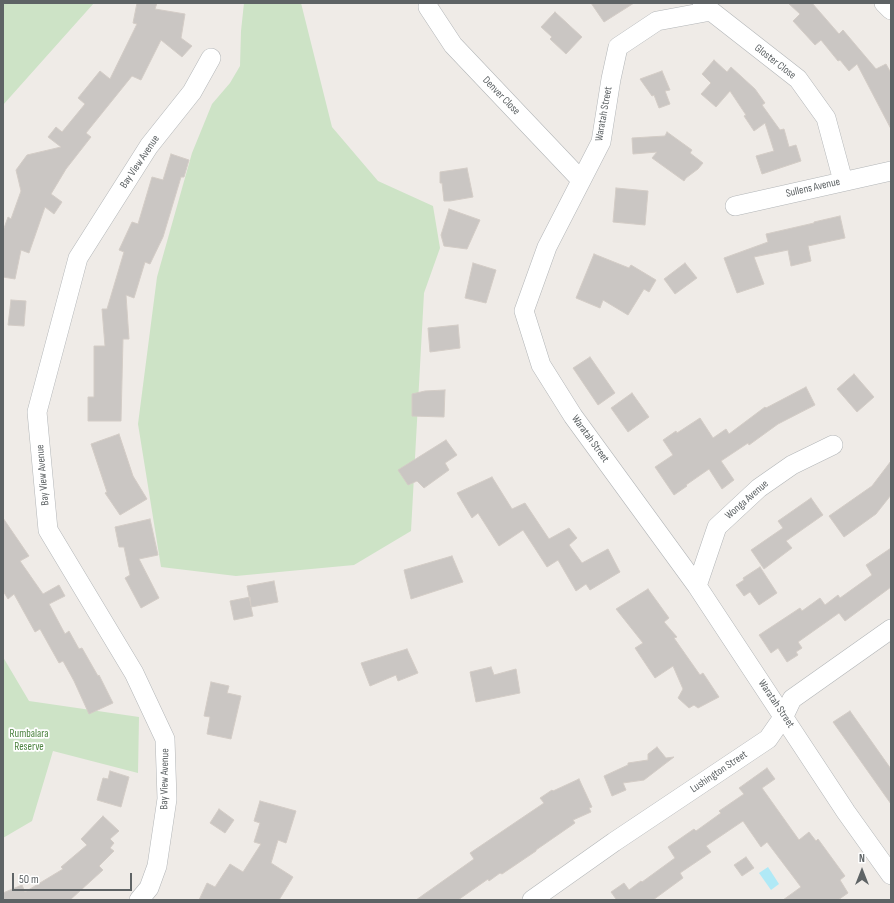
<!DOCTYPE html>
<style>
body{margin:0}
#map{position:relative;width:894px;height:903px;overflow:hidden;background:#efebe7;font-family:"Sofia Sans Condensed",sans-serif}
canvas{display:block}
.frame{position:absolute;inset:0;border:4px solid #5e6365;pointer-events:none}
.north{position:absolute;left:842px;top:851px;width:40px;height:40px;-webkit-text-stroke:3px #fff;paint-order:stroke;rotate:0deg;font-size:11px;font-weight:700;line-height:16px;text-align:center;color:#5e6365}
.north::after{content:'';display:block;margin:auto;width:14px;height:18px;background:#5e6365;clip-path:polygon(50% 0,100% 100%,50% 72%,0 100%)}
.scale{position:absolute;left:12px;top:873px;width:120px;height:18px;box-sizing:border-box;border:2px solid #5e6365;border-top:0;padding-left:5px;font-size:12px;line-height:14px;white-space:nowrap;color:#5e6365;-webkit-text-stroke:3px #fff;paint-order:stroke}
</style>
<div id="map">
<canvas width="894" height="903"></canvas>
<div class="frame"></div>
<div class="north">N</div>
<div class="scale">50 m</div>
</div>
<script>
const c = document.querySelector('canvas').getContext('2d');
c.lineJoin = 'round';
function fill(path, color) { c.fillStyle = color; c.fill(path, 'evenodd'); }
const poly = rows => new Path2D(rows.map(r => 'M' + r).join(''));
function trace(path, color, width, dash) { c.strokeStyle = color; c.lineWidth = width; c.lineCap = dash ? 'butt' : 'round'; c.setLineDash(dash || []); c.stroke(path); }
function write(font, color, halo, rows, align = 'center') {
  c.font = font + ' "Sofia Sans Condensed",sans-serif'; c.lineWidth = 3.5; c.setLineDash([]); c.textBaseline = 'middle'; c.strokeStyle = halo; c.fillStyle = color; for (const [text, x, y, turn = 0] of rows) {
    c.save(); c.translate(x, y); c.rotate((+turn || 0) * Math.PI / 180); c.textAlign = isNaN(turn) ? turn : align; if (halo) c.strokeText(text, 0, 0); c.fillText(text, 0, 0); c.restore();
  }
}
fill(poly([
 [3,3,94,3,3,105],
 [244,3,301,3,332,127,378,181,433,206,440,248,424,293,411,531,354,565,236,576,161,567,138,424,157,277,192,153,212,104,230,83,240,66,241,31],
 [3,657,29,701,139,717,138,773,53,751,32,821,3,838]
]), '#cde3c6');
fill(poly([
 [768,867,779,884,771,890,759,873]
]), '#b0e9f6');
const building = poly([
 [137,3,157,3,155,9,185,14,181,38,192,46,182,57,161,40,141,80,132,76,86,133,91,137,66,169,51,194,62,202,54,214,45,207,29,253,21,250,15,279,3,277,3,231,8,217,11,219,21,191,16,170,27,155,61,147,48,137,56,127,62,132,85,104,78,98,100,71,110,79,137,24,133,23,137,3],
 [591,3,634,3,604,22,591,3],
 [788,3,812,3,839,34,843,30,876,69,886,64,891,73,891,129,857,64,849,71,840,60,838,61,821,40,815,45,793,21,800,14,788,3],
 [555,12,582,37,566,54,550,39,552,37,541,27,555,12],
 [714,60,727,72,731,67,755,89,765,103,762,105,780,130,784,129,789,147,796,145,801,161,762,174,756,156,774,151,765,123,754,131,744,116,746,115,730,91,716,107,701,94,711,83,702,74,714,60],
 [662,71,670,90,665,91,670,104,659,108,654,95,652,96,640,79,662,71],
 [667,132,692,150,690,153,703,163,698,169,686,178,684,181,652,158,657,152,633,154,632,138,665,136,667,132],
 [171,154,189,160,184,177,181,177,163,237,150,264,145,262,134,298,126,295,129,339,123,339,121,421,88,421,88,397,94,397,94,346,105,346,102,309,107,309,124,252,119,250,132,222,138,224,152,177,163,180,171,154],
 [467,168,473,197,450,201,444,201,442,183,440,183,440,172,467,168],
 [616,188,648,191,645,225,613,222,616,188],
 [449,209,480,220,467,249,444,246,441,235,449,209],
 [840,216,845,238,808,246,811,261,791,266,788,250,754,257,764,284,737,293,724,258,768,242,766,234,814,223,814,222,840,216],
 [594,254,629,268,631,265,656,280,649,292,644,289,628,315,603,300,600,308,576,298,594,254],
 [473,263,496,270,486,303,465,298,473,263],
 [685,263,697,278,675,294,664,279,685,263],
 [11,300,26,301,24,326,8,325,11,300],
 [458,325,460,348,430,352,428,328,458,325],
 [590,357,615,393,598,405,573,368,590,357],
 [854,374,874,397,857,412,837,389,854,374],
 [806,387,815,405,778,424,749,445,748,443,721,461,734,480,722,489,709,469,686,485,687,486,674,495,655,467,673,455,663,440,676,431,677,433,700,418,713,438,726,429,729,434,765,407,766,408,806,387],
 [445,390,444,417,412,416,412,394,425,391,445,390],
 [632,393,649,417,628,432,611,408,632,393],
 [119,434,133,476,147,499,120,515,105,493,107,492,91,444,119,434],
 [446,440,457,455,445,463,449,470,424,488,417,481,408,485,398,470,446,440],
 [891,461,891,495,876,514,844,537,829,516,872,486,891,461],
 [492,477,512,509,525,503,549,539,569,528,577,538,569,545,582,563,608,549,620,572,590,590,586,584,576,591,558,560,547,567,523,530,499,546,478,513,472,518,457,493,492,477],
 [811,498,823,515,786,541,792,548,764,569,751,550,783,528,778,521,811,498],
 [3,518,29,556,20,561,43,594,59,585,65,596,49,604,65,634,69,631,79,649,82,648,98,676,99,675,113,703,89,714,74,681,63,661,59,663,40,629,35,632,14,594,8,599,3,591,3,518],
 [150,519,158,555,139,559,159,598,141,608,125,578,130,575,124,547,119,547,115,527,150,519],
 [891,548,891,587,845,621,839,613,798,642,802,648,796,652,798,655,787,662,778,648,771,653,759,635,800,608,802,611,820,598,825,605,838,595,840,598,872,575,866,565,891,548],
 [452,556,463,582,411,599,404,570,452,556],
 [760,567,777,593,759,605,750,592,744,596,736,585,744,580,743,578,760,567],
 [274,581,278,602,251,607,253,616,234,620,230,601,250,597,251,606,247,586,274,581],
 [648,589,669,618,664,622,677,637,674,638,700,675,703,673,719,697,698,708,694,705,689,708,678,698,683,689,673,666,655,678,635,648,643,643,616,609,648,589],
 [407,649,418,673,398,681,396,675,370,686,361,663,407,649],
 [491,667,494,675,516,669,520,693,476,702,470,672,491,667],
 [211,682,229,686,227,693,241,696,231,739,207,734,210,717,204,716,211,682],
 [850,711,891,769,891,804,833,722,850,711],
 [657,747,666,758,674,757,644,780,623,783,626,790,612,796,604,776,628,765,628,763,648,760,648,754,657,747],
 [767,768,775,779,762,788,799,840,809,832,816,841,818,839,845,876,840,880,848,893,838,900,783,900,801,887,767,842,761,847,743,821,706,846,711,852,680,873,683,878,653,900,615,900,616,899,611,892,624,883,629,890,641,881,642,882,675,858,668,847,694,829,696,831,721,813,719,811,744,794,739,788,767,768],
 [110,771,129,777,121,807,97,800,103,778,108,779,110,771],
 [579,779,592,807,589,808,591,812,573,820,575,823,536,850,536,851,502,874,500,873,489,881,488,879,458,900,416,900,474,859,470,853,544,803,540,798,552,790,553,791,579,779],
 [260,801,296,811,286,843,278,840,271,863,293,877,279,900,199,900,207,883,215,887,230,864,243,872,261,844,254,842,260,823,254,821,260,801],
 [219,809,234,820,225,833,210,823,219,809],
 [103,816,119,831,110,839,114,843,110,848,114,851,99,866,103,870,70,900,3,900,3,893,22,885,25,892,63,869,61,867,87,845,81,839,103,816],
 [746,857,754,868,742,876,734,865,746,857]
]);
fill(building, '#cac6c3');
trace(building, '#d3ccc6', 1);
const minor = poly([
 [702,3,711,11,798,79,826,118,843,181],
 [884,3,891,10],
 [428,7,453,45,581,180],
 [711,11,657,21,618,47,611,79,601,142,547,247,524,311,541,365,573,416,697,586,846,812,891,875],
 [735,206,891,171],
 [697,586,717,527,759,488,792,465,833,445],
 [139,900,149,888,157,866,167,799,165,739,134,673,48,530,37,412,78,258,149,146,192,92,211,58],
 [532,900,614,842,768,739,784,716,792,699,891,629]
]);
trace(minor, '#b2b5b7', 20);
trace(minor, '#fff', 19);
write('11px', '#5e6365', '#fff', [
 ["Gloster Close",775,62,38],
 ["Denver Close",501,96,46],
 ["Waratah Street",604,114,-80],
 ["Bay View Avenue",140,162,-56],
 ["Sullens Avenue",813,188,-13],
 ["Waratah Street",590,439,54],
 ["Bay View Avenue",43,475,-95],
 ["Wonga Avenue",747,500,-41],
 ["Waratah Street",776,704,56],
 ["Lushington Street",719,772,-34],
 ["Bay View Avenue",165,779,-89]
]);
write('11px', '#4d8340', '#fff', [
 ["Rumbalara",29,734],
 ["Reserve",29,747]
]);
</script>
